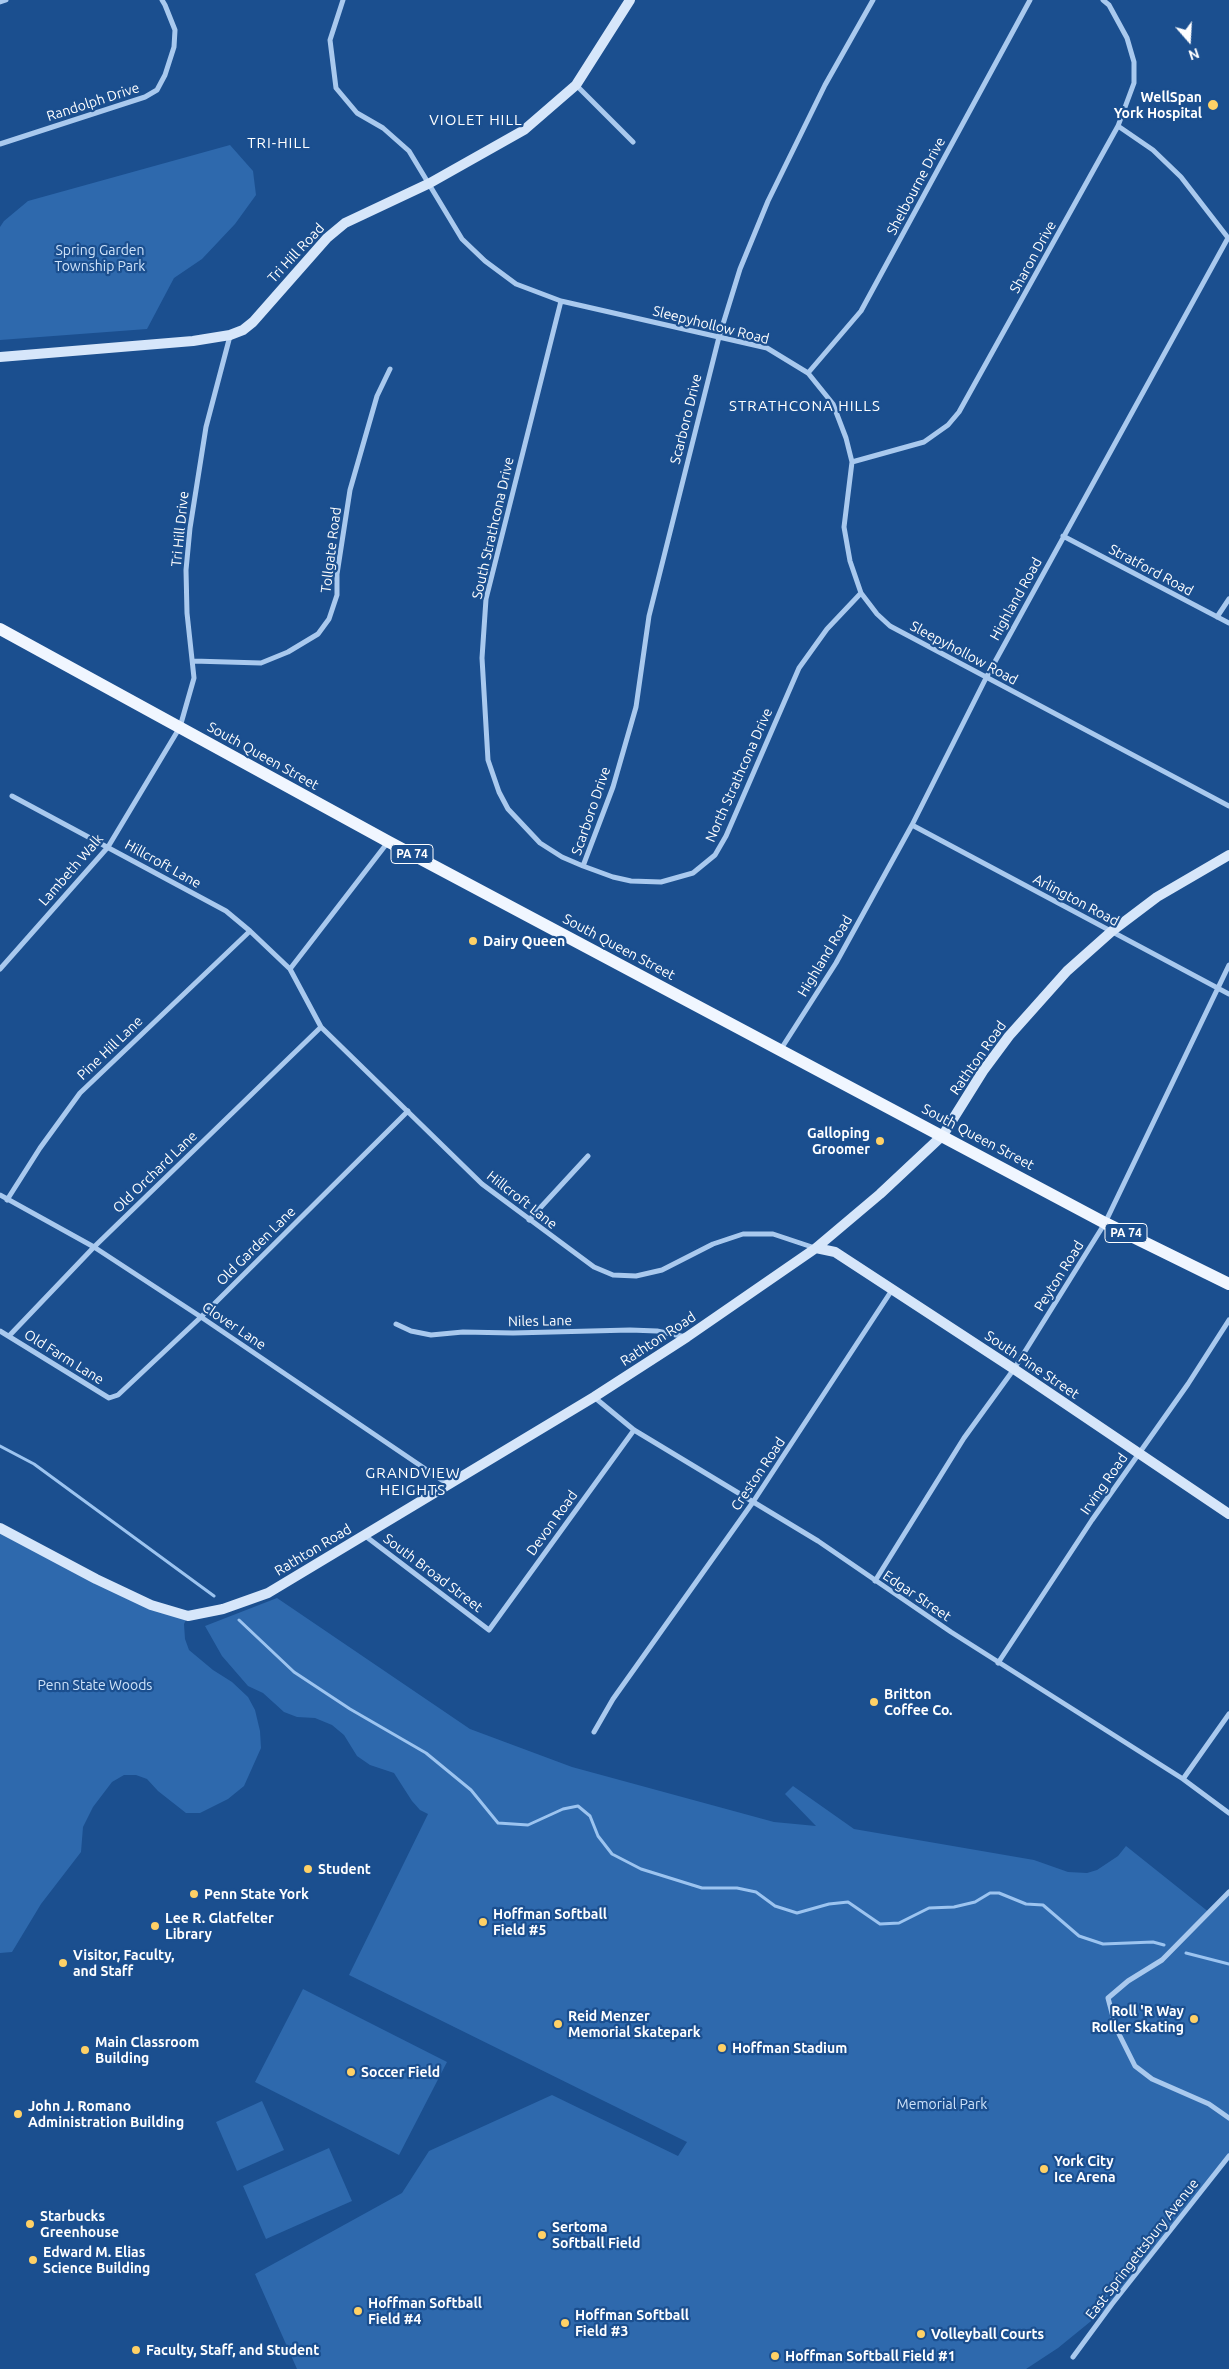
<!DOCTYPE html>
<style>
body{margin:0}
#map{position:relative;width:1229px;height:2369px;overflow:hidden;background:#1b4f8f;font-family:Ubuntu,sans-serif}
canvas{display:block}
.north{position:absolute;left:1164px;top:15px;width:50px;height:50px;-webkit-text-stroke:4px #1b4f8f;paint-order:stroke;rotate:161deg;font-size:14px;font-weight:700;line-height:20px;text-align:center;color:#fff}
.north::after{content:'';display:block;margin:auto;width:18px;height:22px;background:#fff;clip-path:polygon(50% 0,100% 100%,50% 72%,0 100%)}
</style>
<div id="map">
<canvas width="1229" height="2369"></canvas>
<div class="north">N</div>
</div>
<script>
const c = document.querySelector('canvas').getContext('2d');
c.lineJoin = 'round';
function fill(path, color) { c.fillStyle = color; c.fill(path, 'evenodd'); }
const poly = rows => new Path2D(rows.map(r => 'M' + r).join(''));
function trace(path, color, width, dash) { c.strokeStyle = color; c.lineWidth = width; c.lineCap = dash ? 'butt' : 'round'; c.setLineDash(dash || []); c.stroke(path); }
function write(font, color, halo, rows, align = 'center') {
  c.font = font + ' Ubuntu,sans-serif'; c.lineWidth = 4.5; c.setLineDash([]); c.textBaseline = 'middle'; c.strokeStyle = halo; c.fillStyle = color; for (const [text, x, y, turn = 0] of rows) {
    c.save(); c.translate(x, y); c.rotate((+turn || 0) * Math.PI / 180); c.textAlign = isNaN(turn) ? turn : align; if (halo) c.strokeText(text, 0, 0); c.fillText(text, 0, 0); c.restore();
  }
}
fill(poly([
 [230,145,253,171,256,195,235,224,202,259,174,278,147,329,0,340,0,227,4,221,28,201],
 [0,1528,96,1579,188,1616,184,1624,185,1639,189,1650,213,1670,232,1682,248,1697,255,1710,260,1731,261,1748,244,1786,228,1799,200,1813,186,1813,158,1791,147,1779,136,1775,124,1775,112,1782,93,1807,83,1827,81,1852,41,1904,12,1952,0,1953],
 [277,1598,470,1729,572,1767,774,1822,816,1826,785,1794,793,1786,854,1829,1034,1860,1068,1872,1087,1873,1097,1870,1118,1856,1126,1846,1210,1913,1229,1892,1229,2156,1112,2304,1058,2348,1026,2369,297,2369,255,2274,402,2193,429,2151,552,2095,678,2156,687,2142,349,1975,428,1814,420,1810,412,1801,394,1773,370,1765,357,1756,344,1735,332,1725,315,1718,297,1717,284,1712,263,1693,248,1686,222,1656,205,1626],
 [303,1989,447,2062,399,2155,255,2082],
 [262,2101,284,2150,237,2171,216,2122],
 [329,2148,352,2201,266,2239,243,2186]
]), '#2e69ad');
trace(poly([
 [0,1446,34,1464,214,1596],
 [239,1620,294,1672,350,1709,426,1753,471,1790,498,1823,528,1825,563,1809,578,1806,590,1816,598,1836,612,1854,641,1869,702,1888,737,1888,756,1892,775,1906,797,1913,829,1904,848,1902,880,1924,899,1923,929,1908,954,1907,975,1902,990,1893,999,1893,1026,1904,1043,1905,1079,1936,1103,1944,1153,1942,1164,1945],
 [1186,1953,1229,1964]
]), '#9cc4f0', 3);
trace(poly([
 [343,0,330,40,336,88,357,113,383,128,409,151,462,239,485,261,516,284,561,301,767,348,808,373,833,404,846,438,852,462,844,527,850,561,861,593,877,614,890,626,1229,806],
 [0,2,6,0],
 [576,85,633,142],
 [1118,126,1153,150,1181,177,1229,239],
 [0,144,145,97,157,90,165,75,174,47,175,30,165,5,162,0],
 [561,301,486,599,482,658,488,760,499,792,508,809,540,843,562,857,583,866,613,877,631,881,661,882,693,873,715,855,726,836,799,668,827,629,861,593],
 [808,373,861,311,1030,0],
 [852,462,924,442,948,425,959,412,1118,126,1134,83,1134,62,1127,38,1109,5,1103,0],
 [1063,536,1229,623],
 [1217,617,1229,599],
 [193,661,261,663,288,652,318,634,329,619,337,595,337,574,350,490,377,396,390,369],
 [12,796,226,911,250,931,290,969,321,1027,482,1184,594,1267,613,1275,636,1276,662,1270,713,1244,743,1234,773,1234,815,1248],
 [912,825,1229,994],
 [583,866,613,787,636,707,649,616,719,337,740,269,768,201,825,85,873,0],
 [0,969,108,847,180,727,194,678,187,613,186,570,190,528,206,427,230,336],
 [290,969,388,842],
 [781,1049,836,963,912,825,986,678,1228,238],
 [0,1195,94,1247,201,1317,449,1485],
 [7,1200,40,1148,80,1093,250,931],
 [529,1220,588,1156],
 [396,1324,411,1331,431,1335,463,1332,513,1333,630,1330,657,1331,686,1337],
 [0,1331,109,1398,118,1395,201,1317,408,1111],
 [9,1336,94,1247,321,1027],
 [594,1397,634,1430,818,1541,951,1632,1183,1779,1229,1813],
 [364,1535,489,1630,634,1430],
 [875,1581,964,1438,1014,1369,1105,1223,1229,965],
 [998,1663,1092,1520,1188,1384,1229,1320],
 [594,1732,613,1699,753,1502,892,1290],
 [1183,1779,1229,1714],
 [1229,1892,1162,1960,1128,1981,1108,1998,1116,2028,1135,2066,1152,2079,1209,2104,1229,2118],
 [1073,2357,1112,2304,1229,2156]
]), '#a9c9ee', 5);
trace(poly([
 [0,357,193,341,230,335,243,330,253,322,327,238,345,223,430,183,524,130,576,85,630,0],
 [816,1248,835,1252,1014,1369,1229,1514],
 [0,1528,96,1579,151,1605,188,1616,223,1609,268,1593,594,1397,687,1337,816,1248,880,1194,943,1135,983,1071,1009,1036,1067,971,1112,931,1157,897,1229,855]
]), '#d6e6fa', 10);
trace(poly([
 [0,629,389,842,1105,1223,1229,1284]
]), '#f0f6ff', 12);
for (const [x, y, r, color] of [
 [1213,105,6,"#ffd166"],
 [473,941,5,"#ffd166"],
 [880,1141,5,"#ffd166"],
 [874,1702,5,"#ffd166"],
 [308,1869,5,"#ffd166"],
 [194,1894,5,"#ffd166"],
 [483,1922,5,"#ffd166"],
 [155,1926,5,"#ffd166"],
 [63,1963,5,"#ffd166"],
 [1194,2019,5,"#ffd166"],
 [558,2024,5,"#ffd166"],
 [722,2048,5,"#ffd166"],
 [85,2050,5,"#ffd166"],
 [351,2072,5,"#ffd166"],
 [18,2114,5,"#ffd166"],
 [1044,2169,5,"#ffd166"],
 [30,2224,5,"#ffd166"],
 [542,2235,5,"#ffd166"],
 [33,2260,5,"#ffd166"],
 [358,2311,5,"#ffd166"],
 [565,2323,5,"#ffd166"],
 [921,2334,5,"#ffd166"],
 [136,2350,5,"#ffd166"],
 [775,2356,5,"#ffd166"]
]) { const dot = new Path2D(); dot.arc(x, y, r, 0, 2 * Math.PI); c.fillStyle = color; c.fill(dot); trace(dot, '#1b4f8f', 2); }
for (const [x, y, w] of [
 [412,854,42],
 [1126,1233,42]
]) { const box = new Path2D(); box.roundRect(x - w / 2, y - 9.5, w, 19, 4); c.fillStyle = '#1b4f8f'; c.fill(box); trace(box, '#fff', 1); }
write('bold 12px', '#fff', null, [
 ["PA 74",412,854],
 ["PA 74",1126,1233]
]);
write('bold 14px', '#fff', '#1b4f8f', [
 ["WellSpan",1202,97,"right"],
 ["York Hospital",1202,113,"right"],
 ["Dairy Queen",483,941],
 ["Galloping",870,1133,"right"],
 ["Groomer",870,1149,"right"],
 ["Britton",884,1694],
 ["Coffee Co.",884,1710],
 ["Student",318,1869],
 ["Penn State York",204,1894],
 ["Hoffman Softball",493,1914],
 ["Field #5",493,1930],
 ["Lee R. Glatfelter",165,1918],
 ["Library",165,1934],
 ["Visitor, Faculty,",73,1955],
 ["and Staff",73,1971],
 ["Roll 'R Way",1184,2011,"right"],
 ["Roller Skating",1184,2027,"right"],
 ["Reid Menzer",568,2016],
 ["Memorial Skatepark",568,2032],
 ["Main Classroom",95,2042],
 ["Building",95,2058],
 ["Hoffman Stadium",732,2048],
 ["Soccer Field",361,2072],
 ["John J. Romano",28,2106],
 ["Administration Building",28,2122],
 ["York City",1054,2161],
 ["Ice Arena",1054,2177],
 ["Starbucks",40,2216],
 ["Greenhouse",40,2232],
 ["Sertoma",552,2227],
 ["Softball Field",552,2243],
 ["Edward M. Elias",43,2252],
 ["Science Building",43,2268],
 ["Hoffman Softball",368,2303],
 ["Field #4",368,2319],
 ["Hoffman Softball",575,2315],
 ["Field #3",575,2331],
 ["Volleyball Courts",931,2334],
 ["Faculty, Staff, and Student",146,2350],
 ["Hoffman Softball Field #1",785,2356]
], 'left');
write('14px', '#fff', '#1b4f8f', [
 ["Randolph Drive",93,102,-18],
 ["Shelbourne Drive",916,186,-62],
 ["Tri Hill Road",296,253,-47],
 ["Sharon Drive",1033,257,-61],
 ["Sleepyhollow Road",711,325,14],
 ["Scarboro Drive",686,419,-76],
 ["South Strathcona Drive",493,528,-77],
 ["Tri Hill Drive",180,529,-84],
 ["Tollgate Road",331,550,-83],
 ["Stratford Road",1151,570,28],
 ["Highland Road",1016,599,-61],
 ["Sleepyhollow Road",964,653,28],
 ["South Queen Street",263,756,29],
 ["North Strathcona Drive",739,775,-66],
 ["Scarboro Drive",591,811,-71],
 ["Hillcroft Lane",163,864,29],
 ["Lambeth Walk",71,870,-49],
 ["Arlington Road",1076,900,28],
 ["South Queen Street",619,947,28],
 ["Highland Road",825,956,-59],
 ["Pine Hill Lane",110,1048,-44],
 ["Rathton Road",978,1058,-55],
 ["South Queen Street",978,1137,28],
 ["Old Orchard Lane",155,1172,-44],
 ["Hillcroft Lane",522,1200,38],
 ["Old Garden Lane",256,1246,-45],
 ["Peyton Road",1059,1276,-58],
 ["Niles Lane",540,1321,-1],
 ["Clover Lane",234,1326,34],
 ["Rathton Road",658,1339,-33],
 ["Old Farm Lane",64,1357,32],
 ["South Pine Street",1032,1365,34],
 ["Creston Road",758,1474,-56],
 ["Irving Road",1104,1484,-55],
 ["Devon Road",552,1523,-54],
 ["Rathton Road",313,1550,-31],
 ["South Broad Street",433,1573,37],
 ["Edgar Street",917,1596,34],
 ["East Springettsbury Avenue",1142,2249,-52]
]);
write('14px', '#cfe3fa', '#1b4f8f', [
 ["Spring Garden",100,250],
 ["Township Park",100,266],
 ["Penn State Woods",95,1685],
 ["Memorial Park",942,2104]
]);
c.letterSpacing = '1px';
write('15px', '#fff', '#1b4f8f', [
 ["VIOLET HILL",476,120],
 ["TRI-HILL",279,143],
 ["STRATHCONA HILLS",805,406],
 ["GRANDVIEW",413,1473],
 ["HEIGHTS",413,1490]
]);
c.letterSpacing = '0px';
</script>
